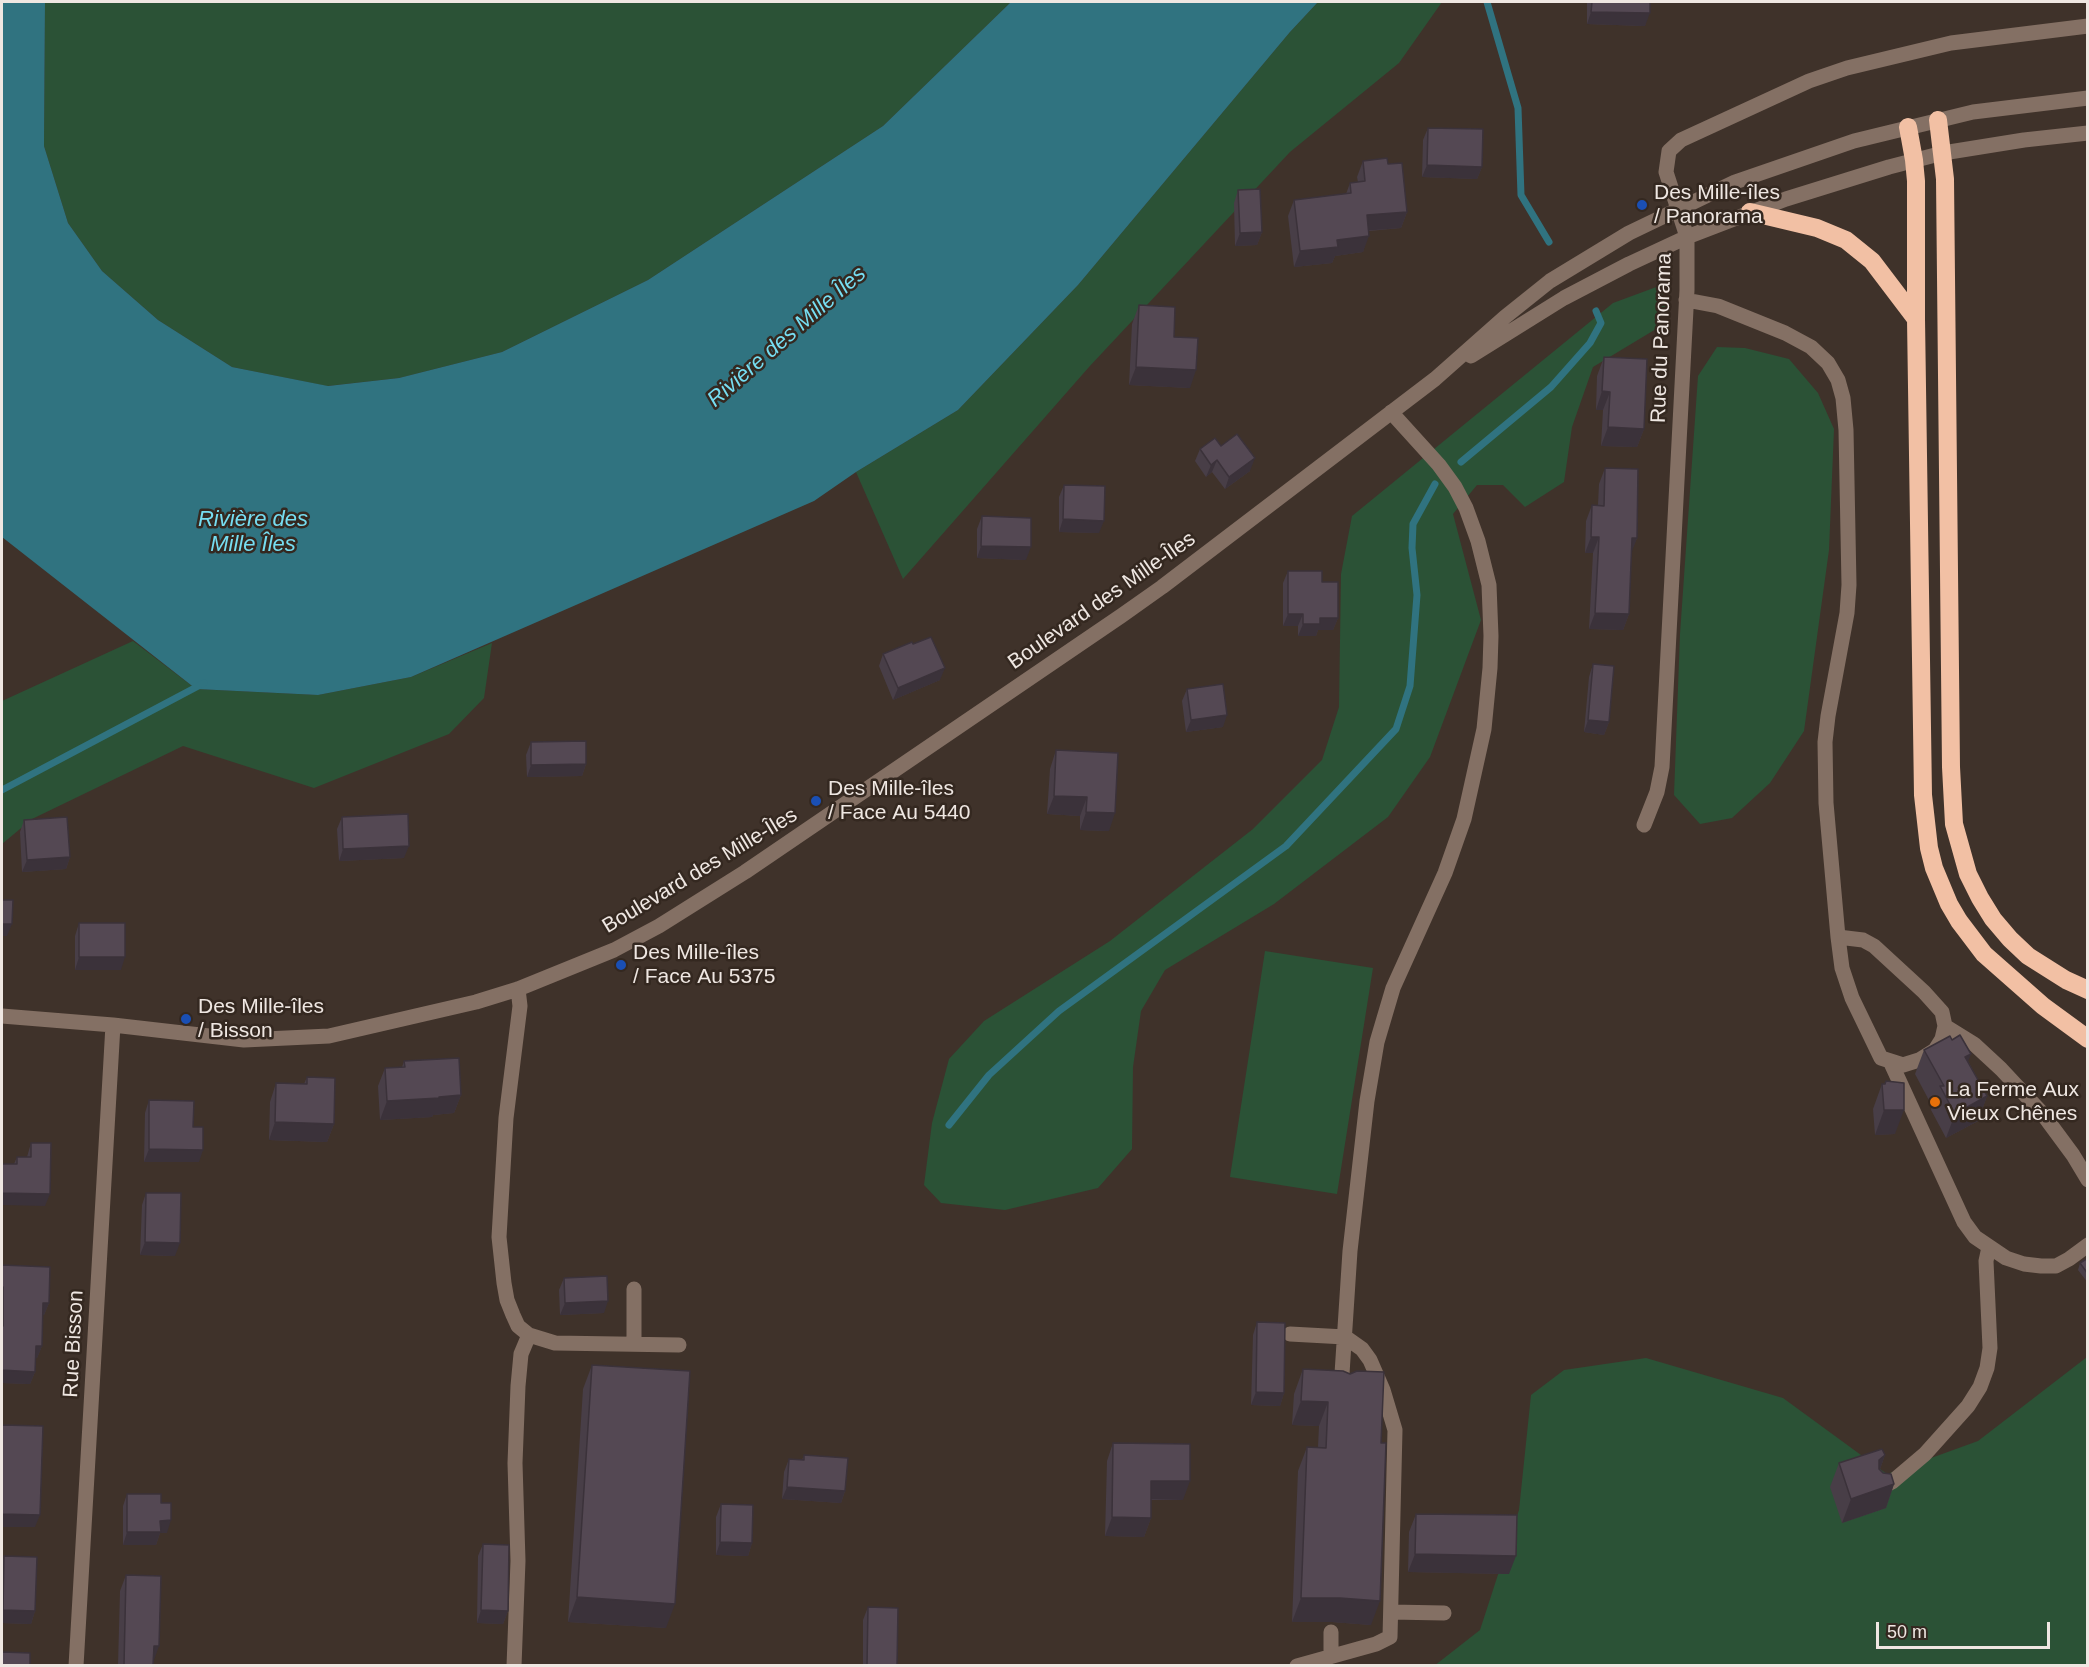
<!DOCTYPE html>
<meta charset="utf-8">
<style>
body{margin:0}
#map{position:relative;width:2089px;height:1667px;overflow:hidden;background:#3f322a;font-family:Arial,sans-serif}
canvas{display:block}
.frame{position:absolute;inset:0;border:3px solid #efe7e2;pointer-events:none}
.scale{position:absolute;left:1876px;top:1622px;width:174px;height:27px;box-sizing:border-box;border:3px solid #efe7e2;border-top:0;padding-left:8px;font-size:18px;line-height:21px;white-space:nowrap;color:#efe7e2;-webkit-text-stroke:4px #342820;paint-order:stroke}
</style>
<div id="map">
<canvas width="2089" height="1667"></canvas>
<div class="frame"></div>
<div class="scale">50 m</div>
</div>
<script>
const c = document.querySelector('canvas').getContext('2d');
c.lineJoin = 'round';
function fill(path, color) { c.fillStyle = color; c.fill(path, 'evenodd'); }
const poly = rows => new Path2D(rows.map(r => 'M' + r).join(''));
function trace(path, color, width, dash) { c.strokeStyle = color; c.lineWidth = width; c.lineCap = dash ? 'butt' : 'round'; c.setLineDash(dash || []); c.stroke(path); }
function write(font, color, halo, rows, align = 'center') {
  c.font = font + ' Arial,sans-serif'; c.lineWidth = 5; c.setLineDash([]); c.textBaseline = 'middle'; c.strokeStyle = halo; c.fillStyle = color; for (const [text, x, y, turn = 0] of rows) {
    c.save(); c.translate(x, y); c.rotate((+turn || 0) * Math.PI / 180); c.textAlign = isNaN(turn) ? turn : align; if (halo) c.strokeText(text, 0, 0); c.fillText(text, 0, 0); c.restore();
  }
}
fill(poly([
 [45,2,1011,2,883,126,648,280,502,352,399,378,327,386,232,367,158,320,102,271,68,223,44,146],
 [1318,2,1442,2,1399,63,1290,152,1089,367,903,579,856,472,958,410,1078,285,1290,32],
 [1659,286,1667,304,1656,329,1593,367,1572,427,1564,482,1525,507,1503,485,1477,485,1453,514,1481,620,1430,757,1388,817,1274,904,1165,970,1141,1011,1133,1067,1132,1149,1098,1188,1005,1210,941,1203,924,1185,932,1123,949,1059,984,1021,1110,941,1253,829,1322,760,1339,707,1341,574,1352,516,1613,303],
 [1717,347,1745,348,1789,359,1818,393,1834,429,1829,550,1804,731,1770,783,1732,818,1700,824,1674,795,1680,634,1698,376],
 [133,641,196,689,318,695,411,677,492,643,484,698,449,734,314,788,183,746,32,819,2,844,2,701],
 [1265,951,1373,968,1337,1194,1230,1177],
 [2087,1357,2087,1665,1434,1666,1480,1630,1519,1510,1531,1395,1564,1370,1646,1358,1783,1398,1887,1474,1978,1441]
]), '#2b5236');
fill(poly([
 [2,2,45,2,44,146,68,223,102,271,158,320,232,367,328,386,399,378,502,352,648,280,883,126,1011,2,1318,2,1290,32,1078,285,958,410,856,472,814,501,411,677,318,695,196,689,2,537]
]), '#307380');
trace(poly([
 [1487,2,1518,108,1521,195,1549,242],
 [1461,462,1551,387,1590,343,1601,323,1596,311],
 [2,790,204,683],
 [949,1125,989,1075,1059,1011,1286,846,1396,729,1410,686,1417,595,1412,548,1413,524,1435,484]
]), '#307380', 7);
trace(poly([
 [1686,300,1718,306,1785,333,1811,347,1828,363,1838,380,1843,398,1846,430,1849,585,1847,613,1828,716,1825,742,1826,803,1838,937,1842,968,1852,998,1881,1058,1903,1065,1919,1060,1935,1050,1942,1039,1945,1026,1942,1012,1924,992,1874,946,1863,940,1838,937],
 [1471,356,1564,298,1629,264,1687,237,1786,199,1889,167,1943,153,2024,140,2088,133],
 [1644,825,1657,792,1662,767,1687,290,1687,237,1666,172,1669,151,1681,140,1809,81,1847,68,1951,43,2088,26],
 [518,989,520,1006,506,1118,499,1237,504,1283,507,1300,513,1315,518,1326,529,1335,555,1343,679,1345],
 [2,1016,113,1025,244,1040,329,1036,476,1002,518,989,614,950,659,926,745,872,1121,616,1162,587,1435,379,1505,317,1550,281,1629,233,1735,182,1854,141,1973,112,2088,98],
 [1945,1026,1974,1044,2001,1069,2042,1113,2073,1155,2088,1180],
 [1891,1063,1964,1222,1975,1237,2006,1258,2024,1264,2041,1266,2056,1266,2069,1259,2088,1245],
 [634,1289,634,1344],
 [1290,1334,1345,1337,1362,1349,1370,1360,1383,1390,1395,1430,1390,1637,1376,1644,1297,1666],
 [1341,1389,1350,1251,1367,1101,1377,1042,1393,988,1445,873,1464,819,1484,729,1490,668,1491,636,1489,585,1478,541,1466,508,1455,487,1439,465,1391,412],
 [1879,1489,1892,1482,1925,1454,1968,1406,1980,1387,1987,1368,1990,1348,1986,1261,1989,1247],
 [1391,1612,1444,1613],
 [1331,1632,1331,1656],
 [76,1666,113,1025],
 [514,1666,518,1561,515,1463,518,1386,521,1354,529,1335]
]), '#847064', 15);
trace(poly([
 [1938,120,1945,179,1951,767,1954,824,1968,874,1980,898,1993,919,2010,939,2028,956,2066,980,2088,990],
 [1908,127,1914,160,1916,181,1916,319,1923,795,1929,848,1934,868,1949,904,1959,921,1984,954,2043,1006,2088,1039],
 [1750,212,1817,228,1846,240,1872,261,1916,319]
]), '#f2c0a4', 18);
fill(poly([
 [1587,2,1650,2,1645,26,1587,24],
 [1428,128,1482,167,1477,179,1422,177,1423,140],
 [1363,161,1388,164,1407,212,1401,228,1369,231,1363,252,1335,256,1332,263,1294,267,1288,216,1294,200,1346,194,1350,183,1358,182,1357,177],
 [1238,190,1262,232,1257,245,1235,246,1234,203],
 [1139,305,1174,337,1190,388,1129,385,1132,324],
 [1604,357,1644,429,1637,447,1601,446,1603,410,1596,410,1597,376],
 [1221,446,1250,471,1225,489,1212,472,1206,477,1195,461,1200,449],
 [1605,468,1637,538,1631,552,1629,614,1623,630,1589,629,1593,553,1585,553,1586,521,1592,505,1598,505,1599,484],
 [1064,485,1099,533,1059,532,1059,497],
 [982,516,1026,560,977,558,977,529],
 [1288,571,1322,582,1338,618,1333,630,1318,630,1316,636,1298,636,1298,626,1283,626,1283,583],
 [913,644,940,680,893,700,879,666,883,654],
 [1593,664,1609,722,1604,735,1584,732,1589,677],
 [1187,689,1223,727,1186,732,1182,701],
 [531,742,586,764,582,776,527,777,526,755],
 [1056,750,1109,831,1080,830,1080,816,1047,814,1050,769],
 [342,817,404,858,339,861,337,829],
 [24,820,70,857,66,869,22,872,20,832],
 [79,923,121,970,75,970,75,936],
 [1952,1040,1968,1061,1987,1096,1978,1121,1946,1138,1931,1110,1932,1106,1915,1074,1924,1050],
 [404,1061,461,1095,454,1113,433,1115,432,1117,380,1120,378,1086,385,1068,402,1067],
 [307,1077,334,1124,327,1142,269,1140,270,1102,276,1083,304,1084],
 [1886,1081,1895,1134,1875,1135,1873,1109,1882,1084,1884,1084],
 [149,1100,193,1127,199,1162,144,1162,145,1113],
 [31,1143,45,1206,14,1164,17,1157,27,1157],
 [146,1193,175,1256,140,1255,142,1205],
 [2088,1258,2088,1283,2078,1270,2080,1263],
 [2,1265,49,1303,44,1315,42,1315,42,1346,37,1358,35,1358,35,1372,30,1384,2,1383],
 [564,1278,604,1313,560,1315,559,1290],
 [1257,1322,1284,1393,1280,1406,1251,1405,1253,1335],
 [592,1365,666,1628,568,1622,583,1389],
 [1303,1369,1343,1371,1371,1625,1332,1622,1292,1622,1298,1471,1307,1447,1318,1447,1319,1426,1292,1425,1294,1394],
 [1113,1443,1183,1500,1151,1500,1151,1518,1144,1537,1105,1536,1107,1461],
 [804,1455,845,1491,841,1503,782,1499,784,1472,789,1459,802,1460],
 [1885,1455,1880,1469,1894,1484,1886,1508,1842,1523,1830,1487,1839,1463],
 [127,1494,161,1503,167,1533,160,1533,156,1545,123,1545,123,1506],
 [721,1504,752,1543,748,1556,716,1555,716,1517],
 [1416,1514,1509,1574,1408,1572,1409,1532],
 [483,1544,508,1611,503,1624,477,1623,478,1556],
 [4,1556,35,1611,31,1624,2,1623,2,1564],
 [126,1575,154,1661,153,1665,118,1665,120,1591],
 [868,1607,897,1665,863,1665,863,1620]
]), '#483e47');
fill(poly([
 [1591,12,1650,13,1645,26,1587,24],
 [1427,165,1482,167,1477,179,1422,177],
 [1407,212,1401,228,1361,231,1367,215],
 [1262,232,1257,245,1235,246,1240,233],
 [1369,236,1363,252,1335,256,1332,263,1294,267,1300,251,1337,240],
 [1136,367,1196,370,1190,388,1129,385],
 [1602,391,1610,392,1603,410,1596,410],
 [1608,427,1644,429,1637,447,1601,446],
 [1255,458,1250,471,1225,489,1229,477],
 [1217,460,1212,472,1206,477,1211,465],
 [1063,519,1104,521,1099,533,1059,532],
 [1591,537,1599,537,1593,553,1585,553],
 [1632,538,1637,538,1631,554],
 [981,546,1031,547,1026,560,977,558],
 [1595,613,1629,614,1623,630,1589,629],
 [1288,614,1303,614,1298,626,1283,626],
 [1320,618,1338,618,1333,630,1318,630,1316,636,1298,636,1303,624],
 [945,668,940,680,893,700,898,688],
 [1227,715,1223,727,1186,732,1191,720],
 [1588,720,1609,722,1604,735,1584,732],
 [586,764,582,776,527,777,531,765],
 [1054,796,1087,797,1080,816,1047,814],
 [1086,812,1115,813,1109,831,1080,830],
 [409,846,404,858,339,861,343,849],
 [70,857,66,869,22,872,27,860],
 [2,924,12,924,7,936,2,936],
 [79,957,125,957,121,970,75,970],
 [1971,1054,1962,1078,1965,1057],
 [461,1095,454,1113,433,1115,432,1117,380,1120,387,1101],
 [1987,1096,1978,1121,1946,1138,1955,1114],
 [1884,1110,1904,1110,1895,1134,1875,1135],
 [275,1122,334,1124,327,1142,269,1140],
 [149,1149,203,1150,199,1162,144,1162],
 [2,1193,50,1194,45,1206,2,1205],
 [145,1242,180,1243,175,1256,140,1255],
 [608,1301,604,1313,560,1315,565,1303],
 [43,1303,49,1303,44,1315,38,1315],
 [36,1346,42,1346,37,1358,31,1358],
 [2,1370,35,1372,30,1384,2,1383],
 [1256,1392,1284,1393,1280,1406,1251,1405],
 [1301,1401,1328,1402,1319,1426,1292,1425],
 [1885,1455,1876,1480,1879,1460],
 [1151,1481,1190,1481,1183,1500,1144,1499],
 [1894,1484,1886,1508,1842,1523,1851,1499],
 [787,1487,845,1491,841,1503,782,1499],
 [2,1514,40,1515,35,1527,2,1527],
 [1112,1517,1151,1518,1144,1537,1105,1536],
 [171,1520,167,1533,160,1533,156,1545,123,1545,127,1532,160,1521],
 [720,1542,752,1543,748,1556,716,1555],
 [1415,1554,1516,1556,1509,1574,1408,1572],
 [577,1597,675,1604,666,1628,568,1622],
 [1301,1598,1340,1598,1380,1601,1371,1625,1332,1622,1292,1622],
 [3,1610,35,1611,31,1624,2,1623,2,1614],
 [481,1610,508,1611,503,1624,477,1623],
 [154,1646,159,1646,153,1663]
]), '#3b323a');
const building = poly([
 [1592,2,1650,2,1650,13,1591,12,1592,2],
 [1428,128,1483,129,1482,167,1427,165,1428,128],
 [1387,158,1388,164,1402,163,1407,212,1367,215,1369,236,1337,240,1338,247,1300,251,1294,200,1351,193,1350,183,1365,181,1363,161,1387,158],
 [1260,189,1262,232,1240,233,1238,190,1260,189],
 [1139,305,1175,307,1174,337,1198,338,1196,370,1136,367,1139,305],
 [1604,357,1647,359,1644,429,1608,427,1610,392,1602,391,1604,357],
 [1237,434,1255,458,1229,477,1217,460,1211,465,1200,449,1215,438,1221,446,1237,434],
 [1605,468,1638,469,1637,538,1632,538,1629,614,1595,613,1599,537,1591,537,1592,505,1604,506,1605,468],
 [1064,485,1105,486,1104,521,1063,519,1064,485],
 [982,516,1031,518,1031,547,981,546,982,516],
 [1288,571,1322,571,1322,582,1338,582,1338,618,1320,618,1320,624,1303,624,1303,614,1288,614,1288,571],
 [931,637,945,668,898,688,883,654,912,642,913,644,931,637],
 [1593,664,1614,666,1609,722,1588,720,1593,664],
 [1223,684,1227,715,1191,720,1187,689,1223,684],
 [586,741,586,764,531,765,531,742,586,741],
 [1056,750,1118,753,1115,813,1086,812,1087,797,1054,796,1056,750],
 [408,814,409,846,343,849,342,817,408,814],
 [67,817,70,857,27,860,24,820,67,817],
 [2,900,13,900,12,924,2,924,2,900],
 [79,923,125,923,125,957,79,957,79,923],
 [1960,1035,1971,1054,1965,1057,1987,1096,1955,1114,1940,1086,1944,1086,1924,1050,1950,1036,1952,1040,1960,1035],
 [459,1058,461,1095,439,1097,439,1098,387,1101,385,1068,405,1067,404,1061,459,1058],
 [307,1077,335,1078,334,1124,275,1122,276,1083,307,1084,307,1077],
 [1886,1081,1904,1083,1904,1110,1884,1110,1882,1084,1885,1084,1886,1081],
 [149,1100,194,1101,193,1127,203,1127,203,1150,149,1149,149,1100],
 [31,1143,51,1143,50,1194,2,1193,2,1164,17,1164,17,1157,31,1157,31,1143],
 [146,1193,181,1193,180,1243,145,1242,146,1193],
 [2088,1258,2088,1274,2080,1263,2088,1258],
 [2,1265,50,1267,49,1303,43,1303,42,1346,36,1346,35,1372,2,1370,2,1326,3,1326,3,1287,2,1287,2,1265],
 [607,1276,608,1301,565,1303,564,1278,607,1276],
 [1257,1322,1285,1323,1284,1393,1256,1392,1257,1322],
 [592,1365,690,1371,675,1604,577,1597,592,1365],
 [1303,1369,1343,1371,1350,1374,1357,1371,1384,1372,1381,1443,1386,1443,1380,1601,1340,1598,1301,1598,1307,1447,1326,1448,1328,1402,1301,1401,1303,1369],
 [2,1425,43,1426,40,1515,2,1514,2,1425],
 [1113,1443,1190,1444,1190,1481,1151,1481,1151,1518,1112,1517,1113,1443],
 [1882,1449,1885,1455,1879,1460,1879,1469,1883,1473,1891,1474,1894,1484,1851,1499,1839,1463,1882,1449],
 [804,1455,848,1458,845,1491,787,1487,789,1459,804,1460,804,1455],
 [127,1494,161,1494,161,1503,171,1503,171,1520,160,1521,161,1532,127,1532,127,1494],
 [721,1504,753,1505,752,1543,720,1542,721,1504],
 [1416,1514,1517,1515,1516,1556,1415,1554,1416,1514],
 [483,1544,509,1545,508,1611,481,1610,483,1544],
 [4,1556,37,1557,35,1611,3,1610,4,1556],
 [126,1575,161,1576,159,1646,154,1646,153,1665,124,1665,126,1575],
 [868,1607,898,1608,897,1665,867,1665,868,1607],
 [2,1652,30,1653,30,1665,2,1665,2,1652]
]);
fill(building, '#544853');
trace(building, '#3b323a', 1.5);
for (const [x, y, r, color] of [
 [1642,205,6,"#1a4fb4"],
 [816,801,6,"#1a4fb4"],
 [621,965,6,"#1a4fb4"],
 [186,1019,6,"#1a4fb4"],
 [1935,1102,6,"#e8710a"]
]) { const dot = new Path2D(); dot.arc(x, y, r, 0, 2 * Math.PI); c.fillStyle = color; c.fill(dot); trace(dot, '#342820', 2); }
write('21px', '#efe7e2', '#342820', [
 ["Des Mille-îles",1654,193],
 ["/ Panorama",1654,217],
 ["Des Mille-îles",828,789],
 ["/ Face Au 5440",828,813],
 ["Des Mille-îles",633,953],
 ["/ Face Au 5375",633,977],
 ["Des Mille-îles",198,1007],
 ["/ Bisson",198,1031],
 ["La Ferme Aux",1947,1090],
 ["Vieux Chênes",1947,1114]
], 'left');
write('21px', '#efe7e2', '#342820', [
 ["Rue du Panorama",1662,338,-88],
 ["Boulevard des Mille-Îles",1102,601,-35],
 ["Boulevard des Mille-Îles",700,871,-31],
 ["Rue Bisson",74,1344,-87]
]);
write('italic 22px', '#76ddf1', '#342820', [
 ["Rivière des Mille Îles",787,337,-41],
 ["Rivière des",253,520],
 ["Mille Îles",253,545]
]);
</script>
